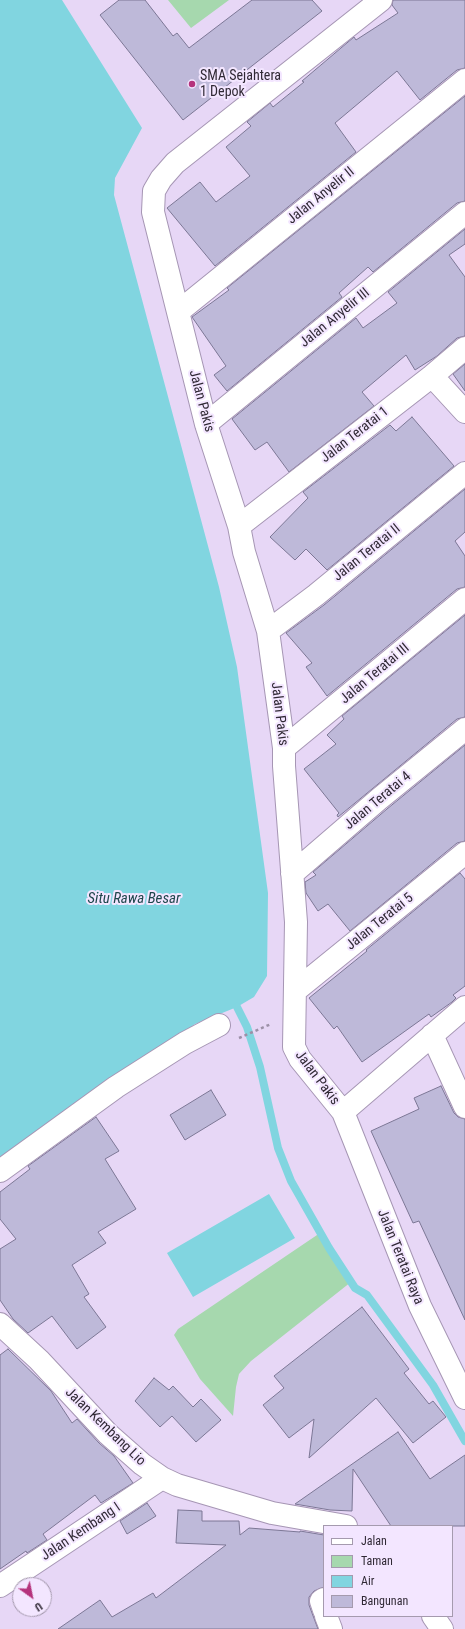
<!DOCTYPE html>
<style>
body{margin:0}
#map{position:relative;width:465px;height:1629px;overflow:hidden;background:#e7d7f6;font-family:"Roboto Condensed",sans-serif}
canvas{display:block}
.legend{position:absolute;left:323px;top:1525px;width:130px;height:92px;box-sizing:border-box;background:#f3e6ff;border:1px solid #a59aae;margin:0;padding:5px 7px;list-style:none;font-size:12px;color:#302935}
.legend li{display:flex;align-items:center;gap:8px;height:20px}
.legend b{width:20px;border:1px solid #a59aae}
.north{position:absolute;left:12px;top:1577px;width:40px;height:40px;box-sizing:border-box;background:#f3e6ff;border:1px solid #a59aae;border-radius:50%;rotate:147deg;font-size:11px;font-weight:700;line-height:16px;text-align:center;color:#302935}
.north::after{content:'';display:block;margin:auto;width:14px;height:18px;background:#b5337c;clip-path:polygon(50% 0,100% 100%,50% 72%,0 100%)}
</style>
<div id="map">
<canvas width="465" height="1629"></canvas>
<ul class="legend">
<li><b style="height:5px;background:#fff"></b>Jalan</li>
<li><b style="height:11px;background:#a6d8ae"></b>Taman</li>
<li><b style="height:11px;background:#81d5e0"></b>Air</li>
<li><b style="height:11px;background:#beb9d9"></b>Bangunan</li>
</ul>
<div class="north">U</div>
</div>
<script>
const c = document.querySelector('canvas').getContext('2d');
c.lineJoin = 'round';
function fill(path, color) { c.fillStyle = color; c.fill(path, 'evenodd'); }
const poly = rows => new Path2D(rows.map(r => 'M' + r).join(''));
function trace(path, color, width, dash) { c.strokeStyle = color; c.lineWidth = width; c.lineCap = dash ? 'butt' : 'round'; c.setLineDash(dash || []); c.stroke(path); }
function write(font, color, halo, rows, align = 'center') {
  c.font = font + ' "Roboto Condensed",sans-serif'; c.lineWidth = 4; c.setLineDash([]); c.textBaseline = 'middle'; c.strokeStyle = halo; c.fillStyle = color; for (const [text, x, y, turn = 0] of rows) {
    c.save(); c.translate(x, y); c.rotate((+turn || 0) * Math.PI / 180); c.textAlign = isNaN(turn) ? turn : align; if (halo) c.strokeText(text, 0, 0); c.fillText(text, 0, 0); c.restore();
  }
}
fill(poly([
 [168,0,229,0,191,28],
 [320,1233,351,1282,251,1361,239,1374,236,1387,233,1416,200,1379,174,1335,178,1329]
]), '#a6d8ae');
fill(poly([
 [0,0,62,0,142,128,115,178,114,195,219,587,237,667,268,893,267,976,254,997,237,1007,195,1024,0,1164],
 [269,1194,295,1238,193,1297,167,1253]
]), '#81d5e0');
trace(poly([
 [237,1007,247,1027,260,1067,278,1148,291,1181,329,1248,355,1288,367,1295,433,1385,465,1441]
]), '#81d5e0', 8);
const building = poly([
 [119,0,145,0,173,36,177,33,189,48,252,0,312,0,322,11,183,120,100,15,119,0],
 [393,0,465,0,465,68,457,70,420,100,397,71,335,123,356,152,215,266,167,208,200,182,216,202,250,176,226,147,251,126,247,122,270,103,273,107,304,82,302,81,354,37,356,40,398,13,392,5,393,0],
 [465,96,465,201,457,203,373,272,368,267,339,293,342,297,227,391,214,375,226,366,192,317,229,290,227,288,465,96],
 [465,229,465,244,449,255,465,277,465,336,457,338,437,356,415,370,406,355,362,392,374,406,289,472,267,442,255,450,232,419,356,318,363,328,397,303,388,292,465,229],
 [465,364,465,391,453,374,465,364],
 [412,417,454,466,327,570,306,549,295,560,270,537,308,498,303,492,390,425,396,431,412,417],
 [465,489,465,532,455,541,465,556,465,587,457,589,327,696,306,667,312,663,286,633,324,605,465,489],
 [465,615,465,717,457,719,338,817,337,815,339,813,304,769,336,744,327,735,344,719,342,716,465,615],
 [465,745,465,841,457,843,350,931,328,904,318,911,306,893,305,882,316,875,313,872,387,809,465,745],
 [460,873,465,879,465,986,453,995,456,998,452,1002,431,1017,429,1014,362,1062,337,1026,334,1029,309,998,367,951,366,950,460,873],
 [441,1086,454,1113,458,1117,465,1119,465,1320,419,1221,413,1223,371,1131,419,1109,414,1098,441,1086],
 [211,1090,226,1115,185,1140,170,1115,211,1090],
 [96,1117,119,1151,105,1159,136,1209,98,1232,106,1243,72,1265,89,1294,84,1297,106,1327,77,1349,52,1316,28,1333,13,1319,0,1300,0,1249,16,1239,0,1219,0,1192,30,1169,28,1166,96,1117],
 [362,1307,409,1369,404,1373,429,1404,433,1401,446,1417,413,1443,376,1398,309,1458,314,1419,289,1438,263,1405,284,1388,274,1376,362,1307],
 [8,1349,51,1391,72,1423,77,1419,99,1443,114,1456,133,1483,101,1503,95,1495,43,1534,47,1540,27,1553,26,1551,0,1569,0,1355,8,1349],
 [154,1378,169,1390,173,1386,193,1407,201,1399,221,1420,196,1442,172,1416,160,1427,135,1401,154,1378],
 [398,1432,430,1479,465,1455,465,1526,391,1526,353,1469,352,1511,330,1510,295,1504,398,1432],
 [147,1503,156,1516,127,1534,120,1521,147,1503],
 [178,1510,202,1511,202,1521,239,1521,240,1535,249,1528,300,1532,300,1531,324,1535,324,1587,314,1591,309,1597,309,1605,318,1629,58,1629,100,1600,112,1617,153,1593,156,1598,226,1545,176,1543,178,1510]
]);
fill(building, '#beb9d9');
trace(building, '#7c7795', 1);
const minor = poly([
 [381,0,175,163,161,179,154,191,153,212,206,424,239,526,244,552,268,631,284,748,284,766,296,922,294,1047,300,1059,343,1112,420,1306,465,1398],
 [178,312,465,80],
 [432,376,465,412],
 [206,424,465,213],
 [239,526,432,376,465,348],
 [268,631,316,595,465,473],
 [284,748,465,599],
 [292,874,379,799,465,729],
 [295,991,465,853],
 [432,1035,465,1107],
 [343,1112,465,1007],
 [0,1171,116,1087,185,1043,219,1025],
 [0,1324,39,1360,108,1434,142,1464,162,1478,177,1485,272,1513,346,1526],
 [0,1586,162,1478],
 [324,1599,321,1601,324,1610],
 [326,1616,331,1629],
 [433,1616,442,1629]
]);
trace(minor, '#a696b4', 24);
trace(poly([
 [239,1038,271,1024]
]), '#9c90a7', 2.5, [3, 3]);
trace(minor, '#fff', 22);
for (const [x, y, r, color] of [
 [192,84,4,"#b5337c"]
]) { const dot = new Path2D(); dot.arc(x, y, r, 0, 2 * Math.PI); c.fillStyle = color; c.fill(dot); trace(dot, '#f3e6ff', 1.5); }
write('14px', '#302935', '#f3e6ff', [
 ["SMA Sejahtera",200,76],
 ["1 Depok",200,92]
], 'left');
write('14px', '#302935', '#f3e6ff', [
 ["Jalan Anyelir II",321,196,-39],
 ["Jalan Anyelir III",335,318,-39],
 ["Jalan Pakis",201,401,75],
 ["Jalan Teratai 1",355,435,-38],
 ["Jalan Teratai II",367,553,-39],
 ["Jalan Teratai III",375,674,-40],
 ["Jalan Pakis",279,714,83],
 ["Jalan Teratai 4",378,801,-40],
 ["Jalan Teratai 5",380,922,-39],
 ["Jalan Pakis",317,1078,53],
 ["Jalan Teratai Raya",400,1257,68],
 ["Jalan Kembang Lio",105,1427,44],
 ["Jalan Kembang I",81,1532,-34]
]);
write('italic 15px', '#1e464b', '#f3e6ff', [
 ["Situ Rawa Besar",134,899]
]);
</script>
